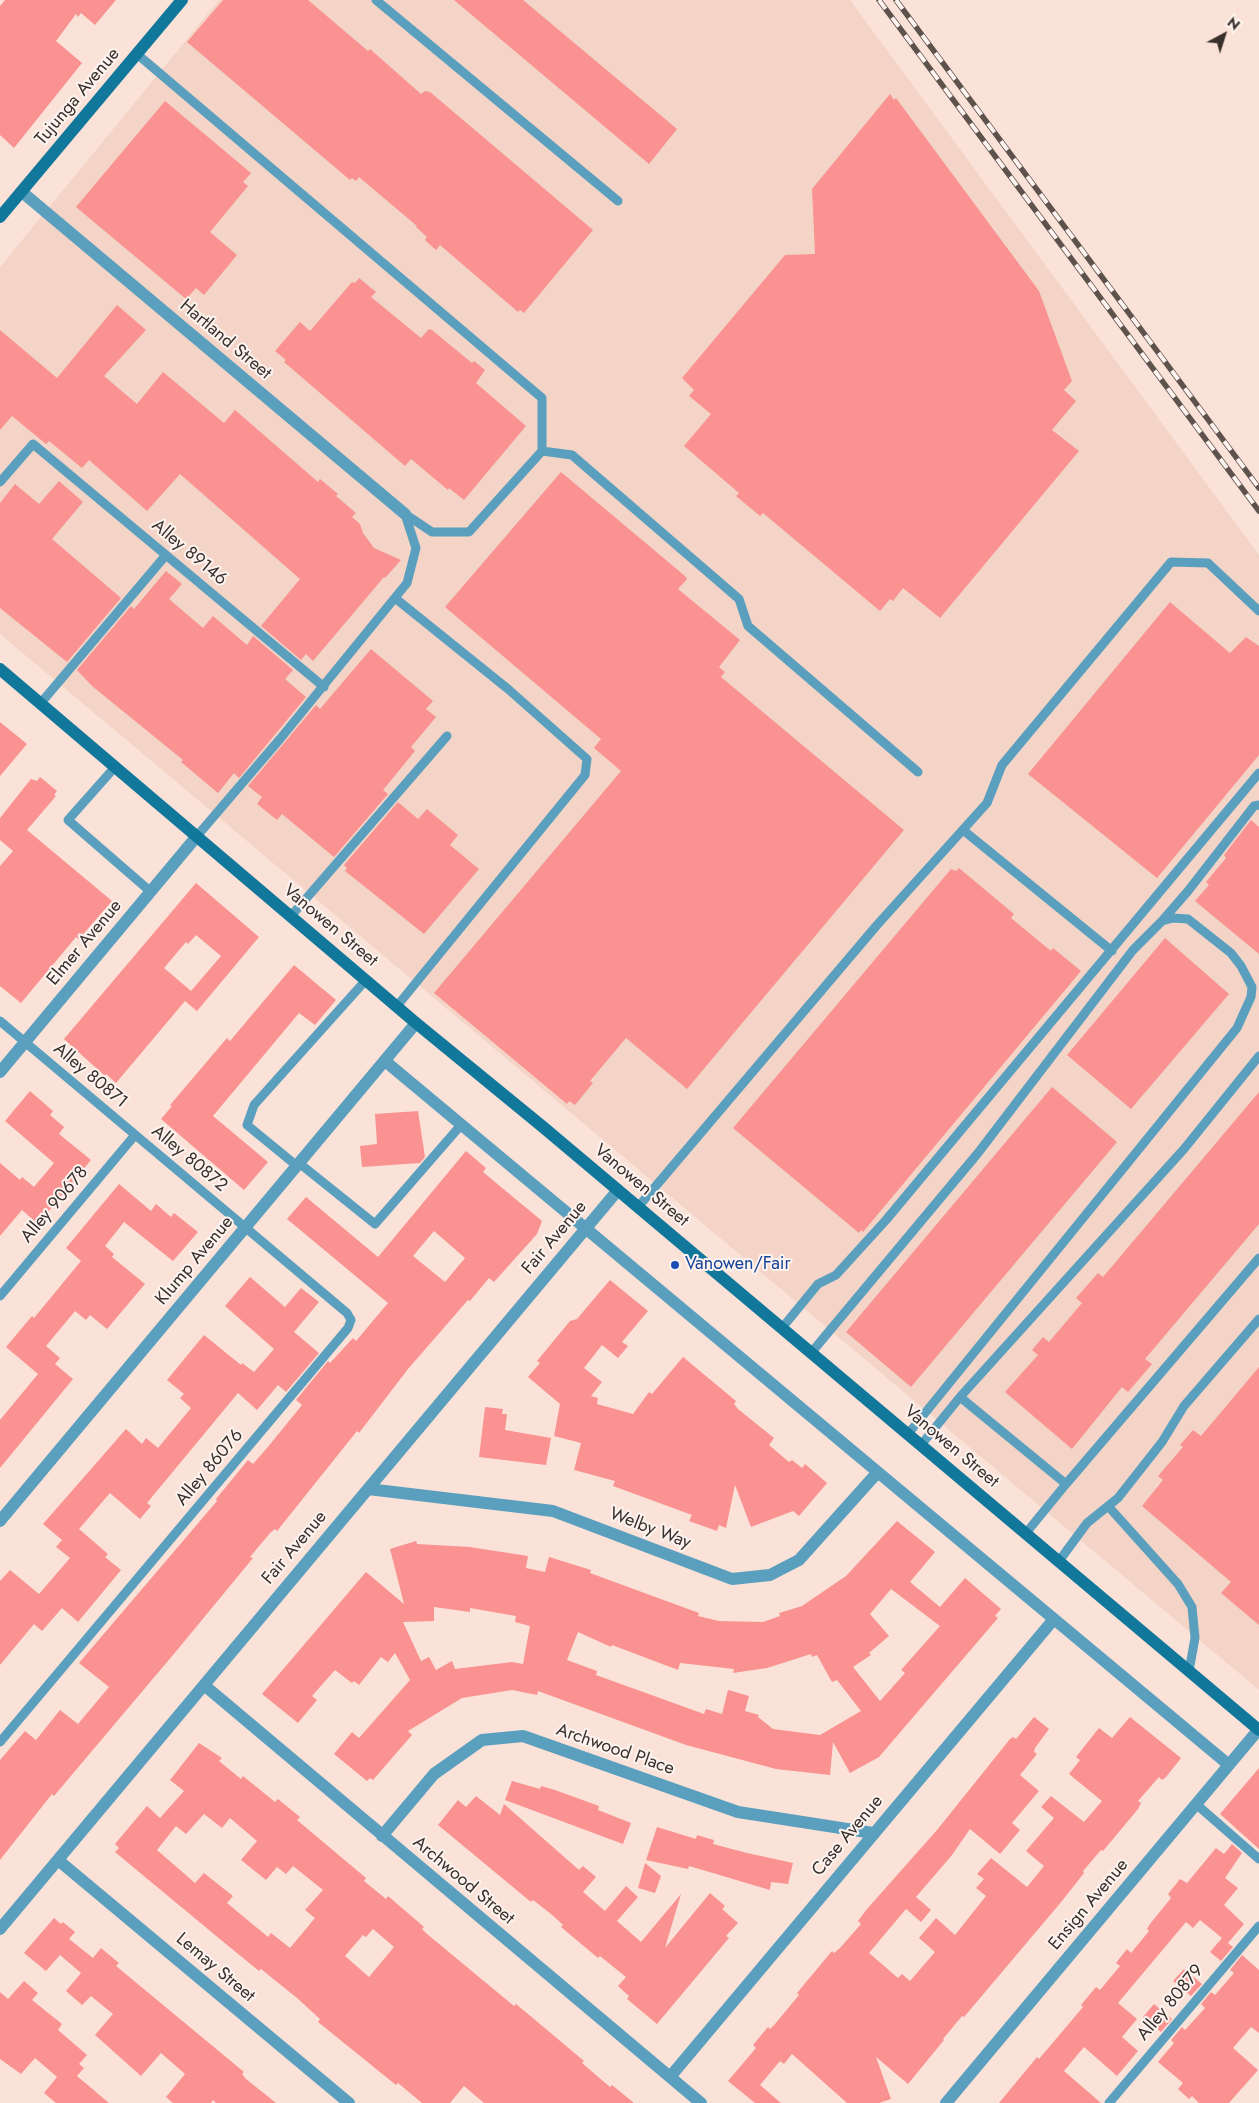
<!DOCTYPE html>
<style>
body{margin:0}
#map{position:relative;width:1259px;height:2103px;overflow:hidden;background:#fbe2d8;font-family:Jost,sans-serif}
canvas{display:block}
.north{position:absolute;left:1199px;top:10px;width:50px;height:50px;-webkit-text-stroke:4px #fdf3ef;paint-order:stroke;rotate:40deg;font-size:14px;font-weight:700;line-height:20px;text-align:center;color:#39302c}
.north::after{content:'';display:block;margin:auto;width:18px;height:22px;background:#39302c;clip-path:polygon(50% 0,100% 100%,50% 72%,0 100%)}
</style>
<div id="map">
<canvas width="1259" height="2103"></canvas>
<div class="north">N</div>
</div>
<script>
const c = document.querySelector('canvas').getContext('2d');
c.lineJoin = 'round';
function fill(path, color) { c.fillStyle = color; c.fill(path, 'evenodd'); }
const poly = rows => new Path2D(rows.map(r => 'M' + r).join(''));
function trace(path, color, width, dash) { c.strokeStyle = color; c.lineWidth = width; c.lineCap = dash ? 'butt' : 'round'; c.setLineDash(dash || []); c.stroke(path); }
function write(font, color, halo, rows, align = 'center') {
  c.font = font + ' Jost,sans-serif'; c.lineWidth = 4; c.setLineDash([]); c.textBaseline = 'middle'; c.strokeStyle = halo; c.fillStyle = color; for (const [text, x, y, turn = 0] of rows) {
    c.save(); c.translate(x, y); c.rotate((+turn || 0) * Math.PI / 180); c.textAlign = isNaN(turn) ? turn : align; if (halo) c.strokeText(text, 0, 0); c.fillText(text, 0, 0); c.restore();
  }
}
fill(poly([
 [219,0,850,0,1259,555,1259,1690,0,634,0,267]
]), '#f4d4c7');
fill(poly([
 [5,0,116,0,95,25,81,13,78,17,76,14,56,41,82,63,14,148,0,135,0,6],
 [223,0,308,0,368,51,370,49,421,94,425,91,430,92,593,230,524,313,520,310,518,312,440,245,436,250,425,240,427,237,416,227,417,226,359,177,356,181,352,178,350,180,187,42],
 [454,0,523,0,677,129,649,164],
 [890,94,894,100,896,98,1039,291,1072,381,1064,390,1076,401,1052,430,1079,451,940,618,903,588,893,601,890,599,880,611,763,513,760,516,736,496,739,493,684,446,711,414,689,396,694,390,682,378,785,255,815,254,812,189],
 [165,101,251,173,243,182,248,186,210,232,237,255,204,295,196,288,186,299,76,207],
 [359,278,376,292,371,297,421,338,429,329,432,330,472,363,474,361,485,370,476,383,526,426,464,500,449,488,448,490,411,459,405,466,284,362,286,360,275,351,300,322,310,331,352,282,355,283],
 [117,305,146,330,104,376,137,404,163,372,224,423,235,410,318,482,320,479,338,494,336,496,356,513,352,517,360,524,363,533,374,548,401,560,385,578,384,577,313,661,306,654,301,660,261,626,300,579,180,474,147,511,89,460,82,468,49,441,46,444,12,416,0,430,0,330,57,378],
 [561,472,685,576,687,579,678,589,740,640,719,667,725,672,721,677,904,830,687,1089,626,1038,590,1081,593,1083,575,1105,569,1101,567,1104,434,993,621,771,594,748,601,739,445,607],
 [59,481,83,502,52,539,121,598,67,662,0,608,0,503,15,484,39,504],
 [166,571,182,584,169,599,203,628,213,616,247,645,253,636,293,670,285,679,306,697,239,778,234,773,218,793,181,762,183,760,92,686,77,670,131,606,134,609],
 [1170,602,1230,653,1246,637,1259,646,1259,755,1157,878,1028,774],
 [371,649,433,701,426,709,436,717,411,747,415,751,383,790,388,794,334,857,282,814,277,820,257,804,262,797,248,786,316,705,320,709],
 [0,722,27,744,0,776],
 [40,777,57,791,54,795,56,796,27,830,112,901,79,939,76,937,21,1003,0,986,0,866,13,851,0,840,0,818,31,779,37,781],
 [398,802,418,819,427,809,458,835,450,845,479,869,424,934,345,871,347,868,344,865],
 [1251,820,1259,827,1259,954,1195,901,1209,885,1206,882,1226,858,1224,855],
 [959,868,1014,914,1011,918,1051,951,1053,948,1081,971,863,1232,861,1230,859,1233,733,1128,951,869,956,871],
 [196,883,259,937,197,1011,185,1001,116,1083,106,1074,105,1076,64,1039],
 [196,935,221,956,191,991,164,968,186,942,188,944],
 [1165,938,1229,994,1131,1109,1067,1055],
 [294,965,336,1000,315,1025,299,1013,213,1116,268,1162,244,1190,161,1119,172,1106,170,1105,227,1038,230,1041],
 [1052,1087,1117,1142,911,1387,846,1332],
 [30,1091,53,1111,50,1115,64,1127,59,1134,91,1160,38,1224,22,1210,0,1236,0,1163,20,1180,22,1177,34,1187,54,1163,5,1121],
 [1259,1092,1259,1224,1145,1359,1152,1364,1128,1392,1122,1387,1072,1449,1005,1392,1038,1355,1032,1350,1043,1337,1049,1342,1082,1303,1076,1298,1098,1273,1103,1277],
 [418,1111,425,1157,420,1163,362,1167,360,1146,377,1144,375,1114],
 [466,1151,486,1168,483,1172,542,1221,537,1234,494,1282,489,1278,470,1301,468,1300,408,1369,359,1433,357,1431,277,1531,275,1529,270,1533,250,1557,253,1558,178,1649,54,1796,52,1794,0,1860,0,1760,25,1731,36,1740,60,1710,78,1724,109,1687,79,1663,217,1501,216,1499,248,1460,253,1464,267,1448,302,1405,296,1400,328,1361,330,1363,353,1338,356,1341,388,1303,287,1219,306,1197,378,1257],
 [434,1231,465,1258,445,1282,413,1256],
 [119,1184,151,1211,156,1204,171,1217,174,1213,198,1232,173,1261,124,1222,105,1246,114,1254,112,1257,145,1284,107,1329,90,1315,86,1320,75,1311,46,1346,60,1358,55,1364,73,1379,0,1468,0,1420,38,1374,6,1347,32,1316,34,1318,81,1261,66,1248],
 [250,1277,285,1307,301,1288,319,1302,294,1332,319,1353,286,1392,278,1385,257,1410,238,1393,147,1503,151,1506,140,1519,110,1493,79,1529,108,1554,105,1557,121,1570,78,1622,62,1608,42,1631,34,1624,0,1665,0,1581,10,1570,39,1594,70,1558,56,1547,62,1540,43,1524,126,1429,142,1444,146,1438,158,1448,191,1408,180,1398,184,1394,167,1380,204,1335,241,1365,242,1363,254,1372,274,1349,225,1306],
 [610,1280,648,1311,622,1342,628,1346,618,1358,602,1345,584,1368,602,1382,591,1396,598,1398,597,1404,633,1414,649,1392,652,1394,683,1357,736,1401,734,1404,738,1409,774,1438,769,1445,789,1462,792,1460,802,1468,805,1464,827,1483,799,1516,793,1511,751,1527,735,1485,726,1528,719,1525,717,1531,689,1521,692,1515,613,1486,615,1481,574,1470,581,1443,554,1436,560,1404,528,1377,540,1363,537,1361,570,1321,577,1319],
 [1259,1367,1259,1625,1221,1593,1231,1582,1142,1506,1163,1480,1158,1476,1183,1447,1180,1445,1193,1430,1201,1436],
 [485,1407,503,1409,502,1414,507,1414,505,1430,551,1438,546,1465,479,1457],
 [897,1521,935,1552,910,1582,940,1607,965,1578,1001,1609,995,1616,998,1618,879,1757,850,1773,833,1742,830,1775,776,1769,686,1745,538,1691,537,1695,512,1690,462,1698,408,1731,412,1735,373,1780,370,1778,367,1781,334,1754,352,1732,359,1738,410,1680,395,1653,388,1662,381,1657,359,1685,354,1681,352,1683,335,1670,312,1696,317,1700,298,1723,262,1694,366,1572,404,1604,390,1549,416,1541,417,1544,470,1547,528,1556,526,1568,545,1572,549,1557,591,1570,590,1573,699,1613,698,1616,719,1621,763,1622,780,1616,779,1613,802,1606,846,1576],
 [891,1589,940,1626,901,1670,905,1673,880,1701,853,1667,871,1655,869,1653,889,1636,870,1614],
 [434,1607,470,1612,470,1608,516,1616,515,1622,530,1626,523,1664,512,1662,455,1669,452,1661,436,1670,429,1657,421,1661,403,1622,434,1621],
 [578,1632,611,1647,612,1645,678,1670,680,1663,734,1669,733,1673,767,1668,811,1654,812,1657,817,1655,832,1682,837,1680,861,1711,820,1735,773,1729,758,1717,759,1715,745,1711,749,1696,728,1690,722,1714,706,1709,704,1714,596,1675,597,1671,567,1660],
 [1034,1717,1049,1729,1035,1748,1034,1752,1037,1754,1020,1775,1039,1791,1012,1823,1020,1830,1000,1854,970,1829,952,1855,916,1897,931,1910,921,1922,906,1909,869,1953,898,1978,902,1974,910,1981,935,1952,919,1938,936,1918,955,1935,986,1896,976,1888,984,1879,977,1874,991,1858,1027,1887,1044,1866,1026,1851,1054,1818,1041,1807,1051,1796,1084,1822,1102,1801,1069,1774,1080,1760,1076,1757,1099,1728,1112,1738,1130,1717,1181,1758,1166,1777,1162,1780,1159,1777,1138,1801,1141,1803,1138,1809,1103,1851,1101,1850,1083,1871,1084,1873,1062,1901,964,2017,962,2016,943,2039,944,2040,908,2084,876,2057,891,2099,879,2103,847,2103,792,2054,784,2064,780,2061,760,2085,781,2103,755,2103,728,2081,756,2048,753,2045,768,2027,770,2029,775,2024,799,1995,797,1993,832,1951,834,1953,840,1948,861,1924,858,1921,867,1909,937,1830,1010,1739,1013,1737,1016,1739],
 [199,1743,222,1758,219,1761,241,1779,243,1776,275,1802,278,1799,300,1817,297,1820,366,1878,364,1881,386,1899,388,1896,424,1927,422,1929,427,1934,514,2006,516,2004,534,2019,584,2061,582,2063,610,2087,612,2085,634,2103,484,2103,464,2086,450,2103,422,2103,398,2083,396,2085,318,2022,320,2019,297,1998,261,1969,259,1971,221,1940,115,1852,119,1848,115,1844,147,1806,160,1818,184,1791,170,1780],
 [204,1814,222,1828,230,1818,257,1841,241,1860,266,1880,277,1867,286,1874,293,1866,323,1890,305,1910,315,1918,290,1948,271,1933,268,1937,227,1903,233,1896,204,1873,195,1883,157,1850,176,1826,186,1834],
 [373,1929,394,1947,369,1977,345,1956,363,1935,366,1937],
 [1259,1768,1259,1849,1220,1814],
 [512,1781,540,1789,541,1786,555,1790,599,1806,598,1810,631,1823,623,1844,505,1800],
 [476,1796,500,1815,504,1804,579,1870,583,1866,596,1877,583,1892,605,1911,626,1886,638,1897,617,1921,641,1942,681,1894,665,1948,710,1893,725,1906,722,1909,738,1923,726,1936,729,1938,657,2024,627,1999,629,1996,618,1986,626,1977,600,1956,598,1958,561,1927,563,1925,551,1914,533,1900,531,1902,438,1825,458,1800,466,1807],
 [657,1827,696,1839,697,1835,714,1840,713,1844,747,1853,793,1863,788,1884,771,1882,770,1890,689,1866,688,1869,646,1860],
 [1232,1844,1242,1853,1225,1878,1238,1888,1224,1905,1244,1924,1228,1943,1233,1947,1221,1961,1210,1952,1222,1938,1200,1920,1193,1928,1186,1922,1118,2003,1137,2019,1122,2037,1138,2051,1117,2076,1084,2047,1064,2071,1101,2103,999,2103,1037,2057,1039,2059,1083,2007,1081,2005,1096,1987,1100,1990,1120,1966,1116,1963,1127,1949,1131,1953,1149,1931,1147,1929,1150,1924,1171,1898,1168,1894,1180,1879,1187,1883,1216,1848,1224,1854],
 [645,1863,661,1876,655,1893,638,1888],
 [54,1918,61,1924,63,1922,75,1932,69,1939,93,1958,101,1948,119,1963,116,1966,244,2072,242,2074,246,2079,276,2103,216,2103,213,2100,211,2103,173,2103,166,2097,185,2074,161,2053,141,2076,95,2035,113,2014,91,1996,82,2005,66,1991,81,1973,60,1955,46,1971,24,1953],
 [1242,1955,1259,1970,1259,2033,1251,2027,1233,2048,1258,2070,1229,2103,1199,2103,1192,2096,1189,2099,1178,2089,1183,2083,1158,2062,1174,2043,1171,2040,1182,2027,1185,2030,1205,2008,1201,2004,1211,1992,1215,1995,1234,1973,1230,1970],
 [1184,1969,1202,1984,1191,1996,1173,1981],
 [24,1981,38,1993,32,2000,62,2024,58,2030,87,2055,79,2064,84,2068,77,2076,109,2103,56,2103,44,2093,57,2077,35,2058,21,2074,0,2059,0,1992,8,1999],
 [1154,2004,1172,2019,1161,2032,1143,2017]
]), '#f99291');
trace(poly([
 [376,0,618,201],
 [137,54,542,398,542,451,469,532,432,532,405,514],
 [542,451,572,455,739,599,748,626,918,772],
 [0,482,33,444,324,687],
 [395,598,508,689,587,759,585,775,397,1006],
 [40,704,166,555],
 [115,767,68,820,151,892],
 [963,830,1112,951],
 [197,836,280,739,407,583,416,548,405,514],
 [291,916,447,736],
 [1162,921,1188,891,1254,806,1259,805],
 [0,1021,347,1313,351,1320,348,1328,0,1742],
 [299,1163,375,1224,461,1125],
 [297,1166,247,1125,254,1105,366,980],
 [638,1207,877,925,987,803,1002,765,1171,562,1208,563,1259,611],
 [0,1296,135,1135],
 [782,1328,818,1284,836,1275,886,1220,1259,773],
 [811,1353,978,1153,1133,950,1162,921,1173,918,1188,919,1231,953,1241,966,1252,987,1251,997,1237,1028,908,1434],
 [960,1397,1184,1149,1259,1056],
 [921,1445,960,1397,1066,1484,1026,1533],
 [1066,1484,1259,1258],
 [1108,1506,1178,1584,1192,1607,1195,1638,1189,1671],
 [1059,1561,1087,1523,1118,1498,1162,1442,1184,1406,1259,1319],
 [1196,1804,1259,1859],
 [1109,2103,1259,1926]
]), '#5a9fbe', 9);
trace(poly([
 [22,192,405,514],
 [385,1061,1229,1765],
 [0,1072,197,836],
 [368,1489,553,1511,732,1579,770,1575,799,1560,877,1473],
 [0,1521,416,1023],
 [204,1685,701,2103],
 [382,1836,434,1774,482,1740,523,1736,738,1812,873,1833],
 [58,1860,349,2103],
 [0,1929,618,1190],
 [670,2077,1054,1619],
 [946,2103,1259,1729]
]), '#5a9fbe', 12);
trace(poly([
 [0,217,182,0],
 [0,669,416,1023,543,1127,1259,1730]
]), '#11779b', 12);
const rail = poly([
 [879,0,1259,511],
 [896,0,1259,488]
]);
trace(rail, '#5e524d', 5.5);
trace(rail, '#fdf3ef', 4, [11]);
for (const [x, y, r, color] of [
 [675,1265,5,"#1a4fb4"]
]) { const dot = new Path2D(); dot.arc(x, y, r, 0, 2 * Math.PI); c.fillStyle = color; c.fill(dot); trace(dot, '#fdf3ef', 2); }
write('18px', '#39302c', '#fdf3ef', [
 ["Tujunga Avenue",78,97,-50],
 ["Hartland Street",225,340,40],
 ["Alley 89146",189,553,40],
 ["Vanowen Street",330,926,40],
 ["Elmer Avenue",85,943,-50],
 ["Alley 80871",90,1076,40],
 ["Alley 80872",189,1159,40],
 ["Vanowen Street",641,1186,40],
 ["Alley 90678",55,1205,-50],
 ["Fair Avenue",555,1238,-50],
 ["Klump Avenue",195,1261,-50],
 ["Vanowen Street",951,1447,40],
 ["Alley 86076",210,1468,-50],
 ["Welby Way",650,1529,21],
 ["Fair Avenue",295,1548,-50],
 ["Archwood Place",615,1750,19],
 ["Case Avenue",848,1836,-50],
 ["Archwood Street",463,1881,40],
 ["Ensign Avenue",1089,1905,-50],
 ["Lemay Street",215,1968,40],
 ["Alley 80879",1171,2003,-50]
]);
write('18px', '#164399', '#fdf3ef', [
 ["Vanowen/Fair",685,1265]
], 'left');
</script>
